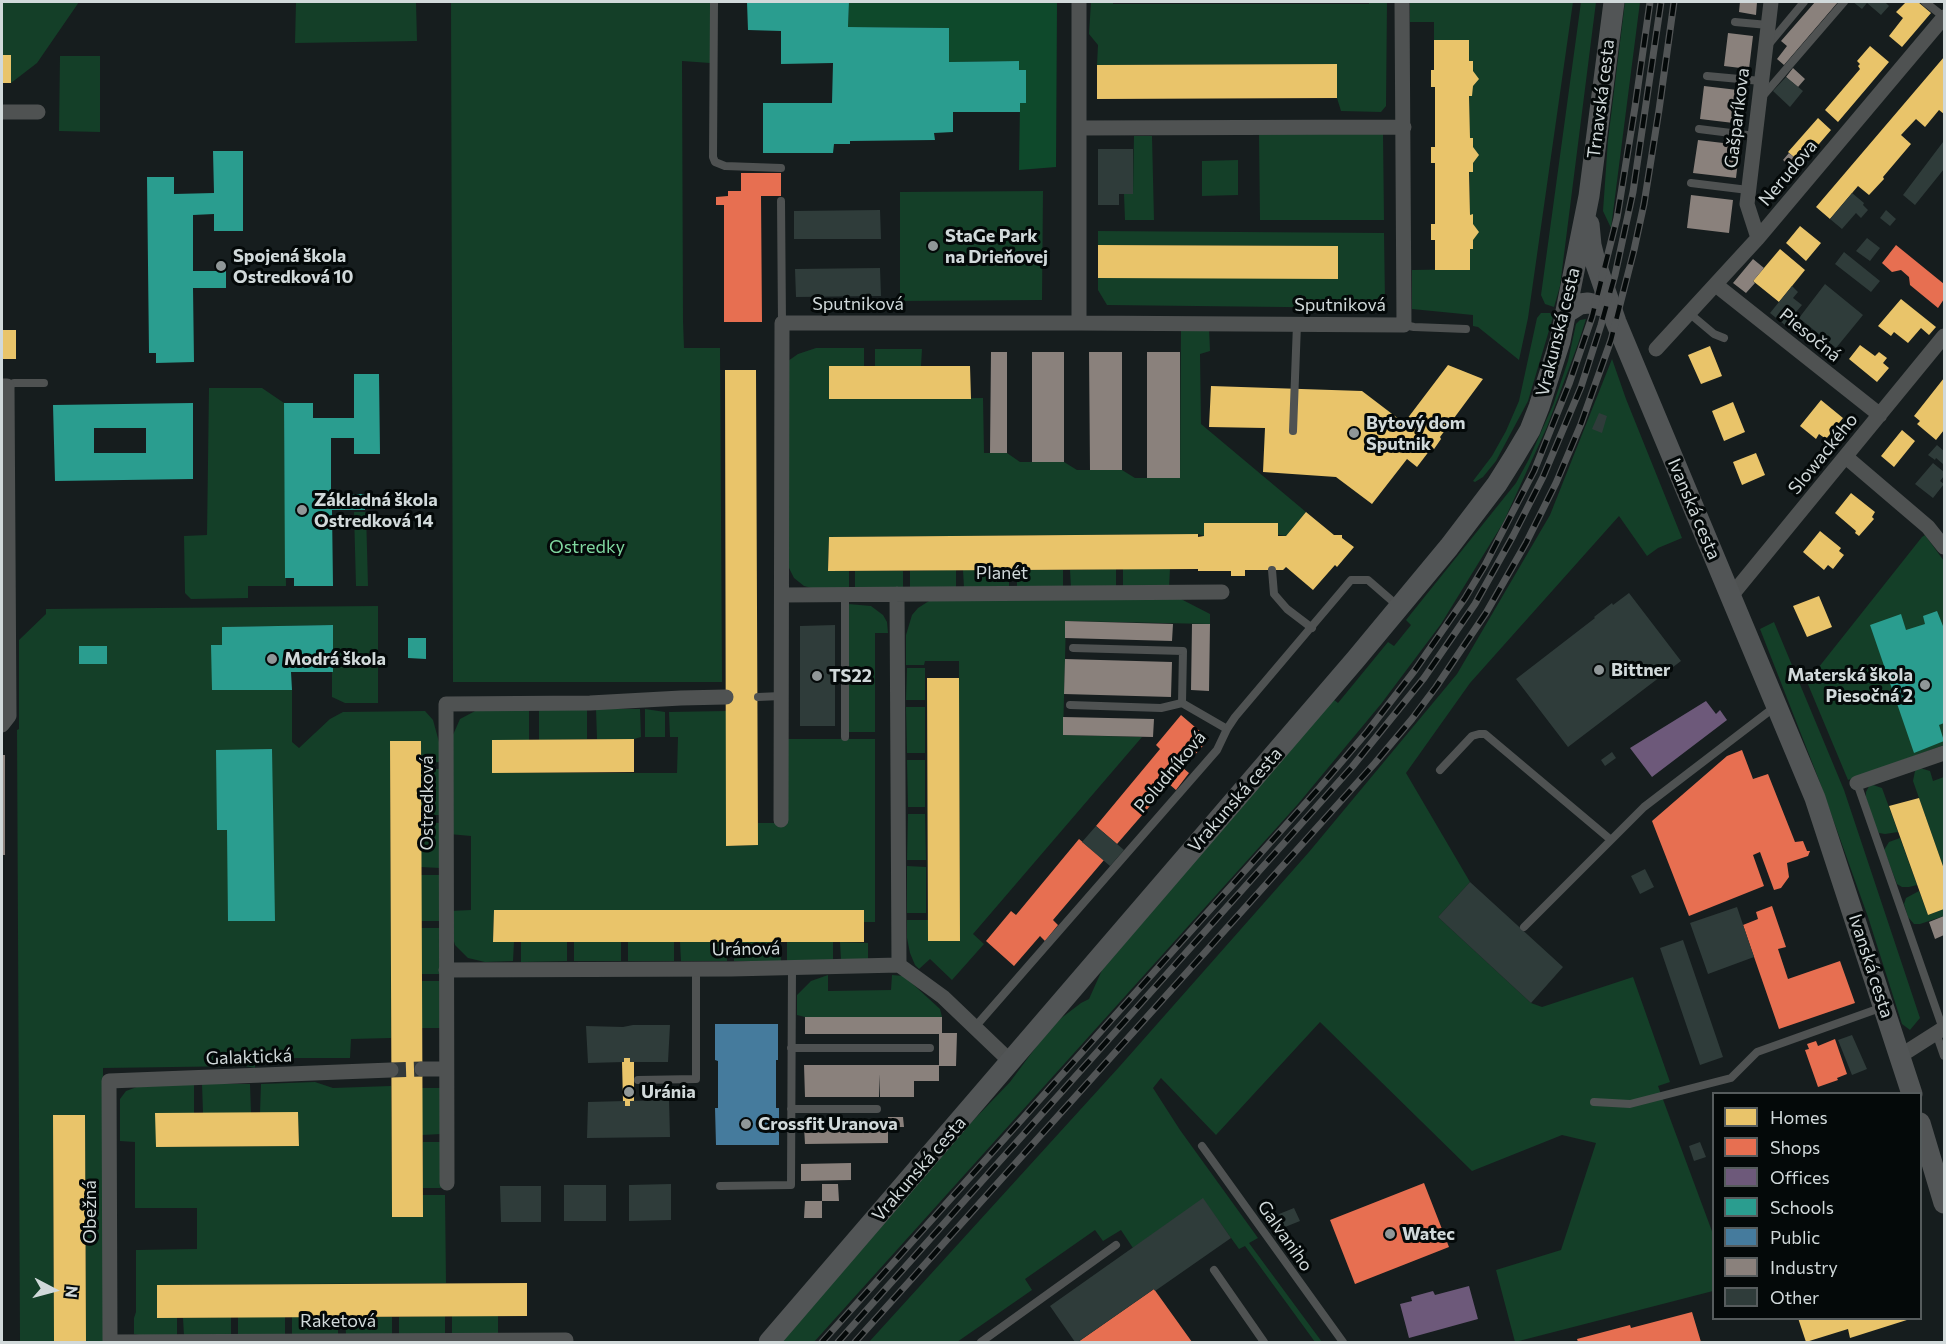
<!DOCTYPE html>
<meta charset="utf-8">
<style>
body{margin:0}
#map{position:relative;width:1946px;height:1344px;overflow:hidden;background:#161d1e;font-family:Commissioner,sans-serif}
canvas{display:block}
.frame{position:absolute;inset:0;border:3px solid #d1d9da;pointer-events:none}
.legend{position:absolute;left:1712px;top:1092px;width:210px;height:228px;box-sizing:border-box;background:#040909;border:2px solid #565c5d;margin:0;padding:8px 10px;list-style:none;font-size:18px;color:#d1d9da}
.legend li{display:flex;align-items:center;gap:12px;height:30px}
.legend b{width:30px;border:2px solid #565c5d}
.north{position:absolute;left:24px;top:1260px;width:60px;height:60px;-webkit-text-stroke:4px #040909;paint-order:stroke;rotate:96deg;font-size:16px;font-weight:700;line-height:24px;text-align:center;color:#d1d9da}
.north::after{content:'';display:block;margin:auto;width:21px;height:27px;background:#d1d9da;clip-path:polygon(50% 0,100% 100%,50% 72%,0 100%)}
</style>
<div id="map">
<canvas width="1946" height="1344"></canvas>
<div class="frame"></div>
<ul class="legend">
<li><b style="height:16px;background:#e9c46a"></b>Homes</li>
<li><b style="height:16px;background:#e76f51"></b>Shops</li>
<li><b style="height:16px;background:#6d597a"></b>Offices</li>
<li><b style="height:16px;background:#2a9d8f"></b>Schools</li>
<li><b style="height:16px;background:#457b9d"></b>Public</li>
<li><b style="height:16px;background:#8a817c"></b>Industry</li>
<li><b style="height:16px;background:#2f3c3a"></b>Other</li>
</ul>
<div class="north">N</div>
</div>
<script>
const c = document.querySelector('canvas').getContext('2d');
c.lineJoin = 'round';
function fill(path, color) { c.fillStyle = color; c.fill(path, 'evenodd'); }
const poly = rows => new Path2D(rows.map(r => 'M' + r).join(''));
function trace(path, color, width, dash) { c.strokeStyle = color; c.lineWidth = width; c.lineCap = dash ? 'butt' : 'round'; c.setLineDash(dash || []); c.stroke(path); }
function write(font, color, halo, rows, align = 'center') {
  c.font = font + ' Commissioner,sans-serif'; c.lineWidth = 6; c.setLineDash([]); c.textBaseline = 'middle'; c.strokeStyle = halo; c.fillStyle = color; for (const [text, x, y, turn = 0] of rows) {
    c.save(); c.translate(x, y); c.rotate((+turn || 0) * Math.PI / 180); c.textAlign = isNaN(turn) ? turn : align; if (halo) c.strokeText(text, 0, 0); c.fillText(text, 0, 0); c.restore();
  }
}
fill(poly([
 [2,2,79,2,37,63,11,83,11,55,2,55],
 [296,2,416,2,417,41,295,43],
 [451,2,717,2,710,63,682,61,683,321,684,348,720,348,722,682,453,682],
 [1091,2,1113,2,1113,4,1369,4,1369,2,1387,2,1386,106,1381,112,1341,111,1337,98,1337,64,1097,65,1098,45,1089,34],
 [1410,2,1573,2,1528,318,1519,360,1478,327,1473,326,1473,315,1412,309,1412,270,1470,269,1469,40,1434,40,1434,22,1410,22],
 [1581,2,1596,2,1560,286,1554,307,1545,304,1541,295],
 [1625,2,1640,2,1611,228,1603,211,1608,140],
 [60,56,100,56,100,132,59,131],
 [1259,134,1383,134,1384,220,1260,220],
 [1134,136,1152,136,1154,220,1125,220,1124,194,1133,193],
 [1238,160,1238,195,1202,196,1202,161],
 [1043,191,1042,300,900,301,900,192],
 [1098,231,1384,233,1385,301,1372,308,1107,305,1098,290,1098,278,1338,246,1098,245],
 [1541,313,1550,313,1553,317,1528,401,1496,461,1483,477,1475,482,1473,481,1492,456,1506,431,1519,401,1537,318],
 [1586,319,1578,344,1547,427,1503,523,1441,624,1381,704,1298,804,814,1342,781,1342,964,1130,1010,1082,1039,1043,1060,1019,1081,1003,1089,999,1102,970,1333,699,1338,703,1388,642,1394,646,1411,625,1406,620,1516,483,1529,459,1553,405,1568,361,1576,324,1580,320],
 [1181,328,1209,328,1210,351,1200,354,1201,424,1306,512,1286,536,1204,523,1204,536,1198,534,829,537,828,571,849,571,849,589,815,589,804,586,794,578,789,568,788,361,798,354,816,348,864,348,864,366,829,366,829,399,983,398,984,453,1007,453,1020,462,1064,462,1077,470,1122,470,1135,478,1180,478],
 [875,349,922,349,921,366,875,366],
 [1612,359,1626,399,1682,538,1658,548,1647,556,1619,516,1470,683,1406,773,1470,882,1438,917,1531,1003,1542,1007,1633,977,1670,1082,1658,1086,1713,1234,1713,1291,1515,1342,1496,1270,1561,1250,1596,1143,1562,1135,1472,1171,1320,1022,1216,1135,1161,1078,1153,1088,1180,1130,1258,1238,1249,1243,1322,1342,1315,1342,1245,1246,1239,1249,1203,1199,1133,1248,1121,1230,1103,1241,1095,1230,1025,1279,1032,1290,957,1342,869,1342,1120,1066,1309,852,1457,674,1550,515],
 [209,388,262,388,284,403,286,586,248,586,248,598,191,599,185,593,184,536,207,535],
 [354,512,366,512,368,586,356,586],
 [1925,535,1944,561,1944,745,1848,780,1807,682,1922,537],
 [1116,569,1116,588,1071,588,1070,570],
 [1123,569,1170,569,1169,588,1123,587],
 [956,570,956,588,910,588,910,571],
 [963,570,1009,570,1009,588,964,588],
 [1017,570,1063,570,1063,588,1017,588],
 [855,571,903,571,903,588,855,588],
 [1177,597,1210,614,1210,624,1066,621,1063,735,1142,737,973,934,984,944,952,980,930,959,919,969,915,965,910,953,907,938,907,920,928,920,960,940,959,661,925,661,924,665,906,665,906,635,912,615,918,608,929,601],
 [848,604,871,606,883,615,887,622,888,633,875,633,875,732,848,732],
 [378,606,378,703,345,703,332,697,332,625,222,627,222,645,212,690,292,690,292,742,299,748,330,719,343,712,425,711,433,720,439,742,440,762,421,763,420,741,390,741,391,1038,351,1039,350,1058,255,1058,255,1068,245,1066,103,1068,104,1342,86,1342,85,1116,53,1116,54,1342,20,1342,17,730,19,729,19,640,46,614,46,609],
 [1774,622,1844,790,1920,1018,1910,1030,1902,1024,1868,917,1819,780,1760,629],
 [907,668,925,668,925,700,906,700],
 [906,707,925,707,925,753,907,753],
 [479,709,529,709,529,740,492,740,492,773,677,773,678,737,670,737,669,712,726,711,726,846,757,845,758,823,778,823,778,826,787,825,787,739,875,739,875,922,864,922,863,910,494,910,493,942,514,942,513,961,485,962,468,958,455,945,450,927,450,911,471,910,471,836,449,834,449,744,460,719],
 [539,709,587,709,587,739,539,740],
 [596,709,640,709,641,737,634,739,597,739],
 [645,709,665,712,665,737,645,737],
 [907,760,925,760,925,807,908,807],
 [1920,768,1930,771,1933,781,1944,777,1944,869,1913,781,1915,771],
 [421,769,440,769,441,815,421,815],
 [1873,785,1882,788,1898,832,1885,834,1879,833,1876,829,1866,798,1866,792,1869,786],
 [908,814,925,814,926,860,907,860],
 [421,822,440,823,440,868,421,867],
 [1900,838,1917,885,1909,887,1902,887,1897,884,1884,850,1889,842],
 [907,866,926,867,926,913,907,913],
 [421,875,440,875,441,921,421,921],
 [1919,891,1928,915,1944,909,1944,916,1920,924,1914,924,1908,917,1904,904,1906,898],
 [421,928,440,928,441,974,421,974],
 [521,942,567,942,567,961,521,962],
 [574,942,621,942,621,961,574,961],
 [628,942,674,942,674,961,628,961],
 [680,942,727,942,727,961,681,961],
 [734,942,780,942,781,961,734,961],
 [787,942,833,942,833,961,787,961],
 [840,942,868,943,868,961,841,960],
 [828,975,828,991,891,990,892,975,904,976,940,1009,942,1017,805,1017,797,1015,797,995,811,981],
 [422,981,441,981,441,1028,422,1028],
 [315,1082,333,1088,391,1086,392,1217,423,1217,423,1195,445,1195,446,1283,157,1285,157,1317,177,1317,177,1336,148,1337,134,1334,134,1318,136,1312,136,1250,197,1249,197,1208,135,1208,135,1142,120,1141,120,1099,126,1091,145,1084,194,1085,194,1113,156,1114,156,1147,299,1146,298,1113,260,1113,261,1084],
 [202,1084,250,1084,251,1113,203,1113],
 [422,1088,441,1088,441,1134,422,1135],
 [423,1142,441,1142,441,1188,423,1188],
 [445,1316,445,1334,399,1335,399,1317],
 [452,1316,498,1316,498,1334,452,1334],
 [231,1317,231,1336,184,1336,183,1318],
 [238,1317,285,1317,285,1335,238,1336],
 [292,1317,338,1317,338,1335,292,1336],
 [345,1317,392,1317,392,1335,346,1335]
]), '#143f28');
fill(poly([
 [849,2,1057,2,1056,167,1019,170,1020,103,1026,102,1026,71,1019,70,1019,61,949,62,949,28,848,27]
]), '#0e492b');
fill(poly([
 [1906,2,1911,3,1913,2,1918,2,1931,13,1902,47,1889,36,1903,18,1896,12],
 [1434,40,1469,40,1469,61,1473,61,1473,71,1479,79,1473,86,1472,96,1469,96,1470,138,1473,138,1473,147,1479,155,1473,163,1473,172,1469,172,1470,215,1473,214,1473,224,1479,232,1473,240,1473,249,1470,249,1470,270,1435,270,1435,240,1431,240,1431,224,1435,224,1435,163,1431,163,1431,147,1435,147,1435,87,1431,87,1431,70,1434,70],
 [1870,46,1889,62,1838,122,1825,110,1860,69,1858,66,1860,64,1857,61],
 [2,55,11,55,11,83,2,83],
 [1944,57,1944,114,1939,110,1925,127,1916,119,1901,135,1911,144,1883,177,1884,179,1869,195,1858,186,1830,219,1816,207],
 [1337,64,1337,98,1097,99,1097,65],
 [1818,118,1831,130,1802,164,1788,152],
 [1800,226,1821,243,1806,261,1786,243],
 [1098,245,1338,246,1338,279,1098,278],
 [1780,249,1805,270,1779,302,1753,281],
 [1901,299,1936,327,1929,335,1921,328,1908,343,1894,332,1891,336,1878,326],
 [2,330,16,330,16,359,2,359],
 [1860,345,1875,356,1879,352,1887,358,1883,363,1889,368,1877,382,1849,359],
 [1710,346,1722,376,1701,384,1688,355],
 [1448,365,1483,379,1440,437,1441,439,1432,452,1430,450,1417,467,1407,459,1372,504,1336,477,1263,472,1265,428,1209,427,1211,386,1362,391,1404,423],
 [829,366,970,366,971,399,829,399],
 [725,370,756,370,758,845,726,846],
 [1944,378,1944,430,1936,440,1917,424,1920,421,1914,416],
 [1821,400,1843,418,1826,439,1819,434,1816,439,1800,426],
 [1733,402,1745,432,1724,441,1712,411],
 [1902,430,1915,441,1894,467,1881,456],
 [1756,453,1765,475,1742,485,1733,462],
 [1851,493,1875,512,1872,517,1874,519,1859,536,1855,533,1856,531,1835,513],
 [1306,512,1334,535,1342,535,1342,538,1354,547,1337,567,1335,565,1313,590,1286,567,1283,570,1245,570,1245,576,1231,576,1231,571,1198,571,1198,569,828,571,829,537,1198,534,1198,537,1204,536,1204,523,1278,523,1278,536,1286,536],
 [1820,531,1841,548,1839,551,1844,555,1833,569,1828,565,1824,570,1803,552],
 [1819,596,1832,627,1807,637,1793,606],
 [927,678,959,678,960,941,928,941],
 [634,739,634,772,492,773,492,740],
 [390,741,421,741,423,1217,392,1217],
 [1919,798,1944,869,1944,909,1928,915,1889,806],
 [494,910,864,910,864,942,493,942],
 [624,1058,630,1058,630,1062,634,1062,634,1101,630,1101,630,1106,625,1106,625,1101,623,1102,622,1062,624,1062],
 [298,1112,299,1146,156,1147,155,1113],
 [53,1115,85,1115,86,1342,54,1342],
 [527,1283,527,1316,157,1318,157,1285],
 [1798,1318,1909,1318,1910,1319,1850,1338,1848,1329,1806,1342]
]), '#e9c46a');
fill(poly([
 [741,173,781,173,781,196,761,196,762,322,724,322,724,205,716,205,716,197,728,196,728,191,741,191],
 [1896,245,1944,284,1944,299,1938,308,1910,285,1909,277,1901,270,1892,272,1882,263],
 [1181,715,1209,739,1183,768,1189,773,1176,790,1169,784,1117,844,1096,826,1160,749,1156,745],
 [1742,750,1753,779,1768,774,1795,842,1803,841,1807,851,1810,851,1808,856,1787,863,1789,877,1781,888,1774,890,1760,852,1753,855,1764,886,1689,916,1652,821,1727,756],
 [1079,839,1104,860,1053,920,1058,925,1045,941,1040,936,1014,966,986,941,1011,911,1016,915],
 [1772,906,1786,947,1778,949,1788,979,1840,961,1855,1003,1779,1029,1743,925,1758,919,1756,912],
 [1835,1039,1847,1074,1837,1078,1838,1080,1818,1087,1805,1050,1809,1049,1807,1044,1816,1041,1818,1046],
 [1424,1183,1449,1247,1355,1284,1330,1220],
 [1154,1289,1192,1342,1078,1342],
 [1692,1312,1701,1342,1578,1342,1577,1339,1630,1325,1631,1328]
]), '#e76f51');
fill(poly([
 [1706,701,1716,714,1720,710,1727,720,1652,777,1630,748],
 [1469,1286,1478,1319,1409,1338,1400,1304,1412,1301,1411,1297,1433,1291,1435,1295]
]), '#6d597a');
fill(poly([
 [747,2,849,2,848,27,949,28,949,62,1019,61,1019,70,1026,70,1026,103,1020,103,1020,112,953,112,953,132,934,133,935,140,850,141,850,144,834,144,833,153,763,153,763,103,832,103,833,63,781,64,781,31,748,30],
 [213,151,243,151,243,231,214,231,214,214,193,215,193,271,226,271,226,288,193,288,194,362,156,363,156,353,149,353,147,177,174,177,174,194,214,193],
 [354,374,379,374,380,454,354,454,354,438,331,438,331,494,365,494,365,510,332,510,333,586,294,586,294,578,285,578,284,403,313,403,313,418,354,418],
 [193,403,193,479,55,481,53,405],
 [94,428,146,428,146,453,94,453],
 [1937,611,1943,626,1944,625,1944,723,1939,725,1944,741,1914,753,1870,625,1901,614,1906,630,1925,624,1923,616],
 [333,625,333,672,291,672,292,690,212,690,211,645,222,645,222,627],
 [408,638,426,638,426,659,408,658],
 [79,646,107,646,107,664,79,664],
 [272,749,275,921,228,921,227,830,217,830,216,750]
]), '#2a9d8f');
fill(poly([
 [715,1024,778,1024,778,1060,776,1060,776,1108,779,1108,779,1145,716,1145,715,1108,718,1108,718,1061,715,1060]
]), '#457b9d');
fill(poly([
 [1740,2,1757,2,1756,15,1739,12],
 [1815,2,1838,2,1784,65,1777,59,1787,46,1781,41],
 [1728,33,1753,36,1749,69,1724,66],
 [1793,68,1805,79,1798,87,1786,77],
 [1704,86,1746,91,1742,124,1700,119],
 [1698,140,1740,145,1736,178,1693,173],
 [1789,153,1802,164,1796,171,1783,160],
 [1691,195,1733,200,1729,233,1687,228],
 [1753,259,1764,268,1753,281,1755,283,1746,293,1733,283],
 [991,352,1007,352,1007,453,990,453],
 [1032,352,1064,352,1064,462,1032,462],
 [1089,352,1122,352,1122,470,1090,470],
 [1147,352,1180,352,1180,478,1147,478],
 [1065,621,1173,624,1172,641,1065,638],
 [1192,624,1210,624,1209,691,1191,690],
 [1065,659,1172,662,1171,697,1064,694],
 [1063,717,1154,719,1153,737,1063,735],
 [2,755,5,755,5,855,2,855],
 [1944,916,1944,935,1935,939,1929,922],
 [805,1017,942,1017,942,1033,957,1033,956,1066,939,1066,939,1081,914,1081,914,1097,880,1097,880,1074,879,1097,805,1097,804,1065,939,1065,939,1034,805,1034],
 [888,1117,903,1117,904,1127,888,1127],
 [804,1127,888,1127,888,1143,805,1144],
 [851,1163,851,1180,801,1181,801,1164],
 [822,1184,838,1184,839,1201,822,1201],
 [805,1201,822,1201,822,1218,804,1218]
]), '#8a817c');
fill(poly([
 [1853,2,1885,2,1889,6,1881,15,1867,3,1862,9],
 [1786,77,1803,91,1790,107,1773,91],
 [1943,142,1944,143,1944,169,1915,205,1903,195],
 [1098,149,1133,149,1133,194,1119,194,1119,205,1098,205],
 [1852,193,1864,203,1863,205,1868,210,1861,218,1856,213,1842,229,1830,219],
 [880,210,881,239,794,239,794,211],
 [1886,210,1896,219,1890,226,1880,218],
 [1867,238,1880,248,1870,261,1856,251],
 [1844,252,1880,281,1871,292,1835,264],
 [880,268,881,296,796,297,795,269],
 [1825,284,1863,315,1836,348,1799,318],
 [1792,286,1798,292,1793,298,1802,305,1785,325,1770,313],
 [1599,413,1607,416,1602,433,1592,429],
 [1937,445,1944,451,1943,464,1936,458,1935,460,1928,455],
 [1933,463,1944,472,1944,476,1940,481,1944,484,1933,498,1915,484],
 [1629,593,1681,661,1568,747,1516,679,1595,618,1594,617,1612,603,1613,605],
 [835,625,835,726,800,726,800,626],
 [1612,752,1616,758,1605,766,1601,760],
 [1096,826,1124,850,1110,866,1082,842],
 [1645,869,1654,887,1640,894,1631,876],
 [1470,882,1563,967,1531,1003,1438,917],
 [1737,907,1754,957,1708,974,1690,923],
 [1683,940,1723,1057,1700,1065,1660,948],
 [633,1025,670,1025,668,1062,630,1062,630,1058,624,1058,624,1062,588,1063,586,1026,623,1027],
 [1852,1035,1867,1069,1852,1075,1838,1040],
 [669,1100,670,1137,587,1138,588,1102,625,1101,625,1106,630,1106,630,1101],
 [1700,1142,1706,1157,1694,1161,1689,1146],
 [671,1184,671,1220,629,1221,629,1185],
 [564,1185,606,1185,606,1221,564,1221],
 [500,1186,541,1186,541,1222,501,1222],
 [1203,1198,1231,1238,1155,1291,1154,1289,1078,1342,1075,1342,1050,1306],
 [1294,1208,1300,1221,1285,1227,1279,1214]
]), '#2f3c3a');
trace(poly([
 [391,1070,422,1069]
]), '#32393a', 15, [15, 8]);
trace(poly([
 [714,2,713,157,715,162,725,166,781,168],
 [1925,2,1944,17],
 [1735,22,1768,25],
 [1769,44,1804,2],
 [1707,76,1761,81],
 [1762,97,1844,2],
 [1699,129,1755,136],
 [1691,183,1748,190],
 [781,201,782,323],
 [1689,313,1714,334,1724,338],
 [1404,325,1414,327,1466,329],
 [7,386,14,383,44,383],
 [1293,431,1297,324],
 [1272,570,1274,594,1287,609,1312,628],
 [1073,648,1183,651,1182,703,1227,729],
 [758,697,781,696],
 [1070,705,1161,708,1182,703],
 [845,737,845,594],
 [1440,770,1472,736,1479,734,1485,734,1611,840],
 [1857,783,1943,1029],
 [1524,927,1644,807,1776,706],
 [975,1027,1217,750,1227,729,1235,717,1351,580,1368,580,1398,606],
 [1936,1033,1944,1056],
 [791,1048,930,1048],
 [638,1080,696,1079,696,969],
 [1594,1102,1630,1104,1731,1078,1757,1052,1883,1007],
 [791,1109,877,1109],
 [1202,1146,1343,1342],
 [720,1186,791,1185,792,968],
 [1214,1270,1264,1342],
 [981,1342,1116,1245]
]), '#4f5252', 8);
trace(poly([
 [1079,2,1079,323,1404,325,1402,2],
 [2,112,38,112],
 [1079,128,1404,127],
 [1758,238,1747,204,1771,2],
 [1716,285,1880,415],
 [1656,349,1758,238,1944,17],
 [2,386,7,386,9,716,2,725],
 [1846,457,1928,527,1944,547],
 [897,594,899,965],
 [782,595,1222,592],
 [1731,596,1944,336],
 [1857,783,1944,753],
 [781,820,782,323,1079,323],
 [446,970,731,969,899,965,943,997,1011,1062],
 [1900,1056,1944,1028],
 [422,1069,446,1069],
 [391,1070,109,1081,110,1342,566,1340],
 [447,1183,446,704,590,703,681,698,726,697]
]), '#4f5252', 15);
trace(poly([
 [1589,224,1591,245,1595,261,1616,322,1815,798,1912,1094],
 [1566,313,1580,304,1588,303,1607,307,1613,313],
 [1920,1123,1944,1203],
 [769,1342,1356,659,1449,547,1497,484,1514,457,1530,430,1539,407,1560,341,1589,196,1614,2]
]), '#525556', 21);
const rail = poly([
 [822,1342,1320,787,1367,732,1415,670,1465,598,1485,565,1534,471,1569,384,1592,317,1617,218,1635,107,1650,2],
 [838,1342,1352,767,1424,678,1475,604,1513,536,1543,477,1581,387,1601,325,1615,275,1633,192,1661,2],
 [855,1342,1375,763,1412,719,1436,687,1486,613,1526,543,1556,483,1581,424,1611,340,1634,250,1644,204,1659,110,1674,2]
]);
trace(rail, '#525556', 7);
trace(rail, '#040909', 4.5, [14]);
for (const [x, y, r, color] of [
 [933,246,6,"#909798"],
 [221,266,6,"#909798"],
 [1354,433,6,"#909798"],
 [302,510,6,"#909798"],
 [272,659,6,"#909798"],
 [1599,670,6,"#909798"],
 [817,676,6,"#909798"],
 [1925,685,6,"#909798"],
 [629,1092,6,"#909798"],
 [746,1124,6,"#909798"],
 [1390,1234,6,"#909798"]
]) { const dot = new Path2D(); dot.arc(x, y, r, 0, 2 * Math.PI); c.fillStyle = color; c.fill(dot); trace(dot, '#040909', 2); }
write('18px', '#d1d9da', '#040909', [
 ["Trnavská cesta",1601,99,-83],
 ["Gašparíkova",1737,118,-83],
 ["Nerudova",1788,173,-50],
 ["Sputniková",858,304],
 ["Sputniková",1340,305],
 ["Vrakunská cesta",1558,332,-76],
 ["Piesočná",1810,335,39],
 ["Slowackého",1823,454,-51],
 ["Ivanská cesta",1694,509,67],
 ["Planét",1002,573],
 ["Poludníková",1170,772,-50],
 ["Vrakunská cesta",1235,800,-49],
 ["Ostredková",427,803,-90],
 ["Uránová",746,949,-1],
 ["Ivanská cesta",1871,966,72],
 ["Galaktická",249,1057,-2],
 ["Vrakunská cesta",919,1169,-49],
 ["Obežná",90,1212,-90],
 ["Galvaniho",1285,1236,55],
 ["Raketová",338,1321]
]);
write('bold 18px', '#d1d9da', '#040909', [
 ["StaGe Park",945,236],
 ["na Drieňovej",945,257],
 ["Spojená škola",233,256],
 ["Ostredková 10",233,277],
 ["Bytový dom",1366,423],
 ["Sputnik",1366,444],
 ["Základná škola",314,500],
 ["Ostredková 14",314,521],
 ["Modrá škola",284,659],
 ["Bittner",1611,670],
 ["Materská škola",1913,675,"right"],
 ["Piesočná 2",1913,696,"right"],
 ["TS22",829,676],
 ["Uránia",641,1092],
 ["Crossfit Uranova",758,1124],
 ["Watec",1402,1234]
], 'left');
write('18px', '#80d8a0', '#040909', [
 ["Ostredky",587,547]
]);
</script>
